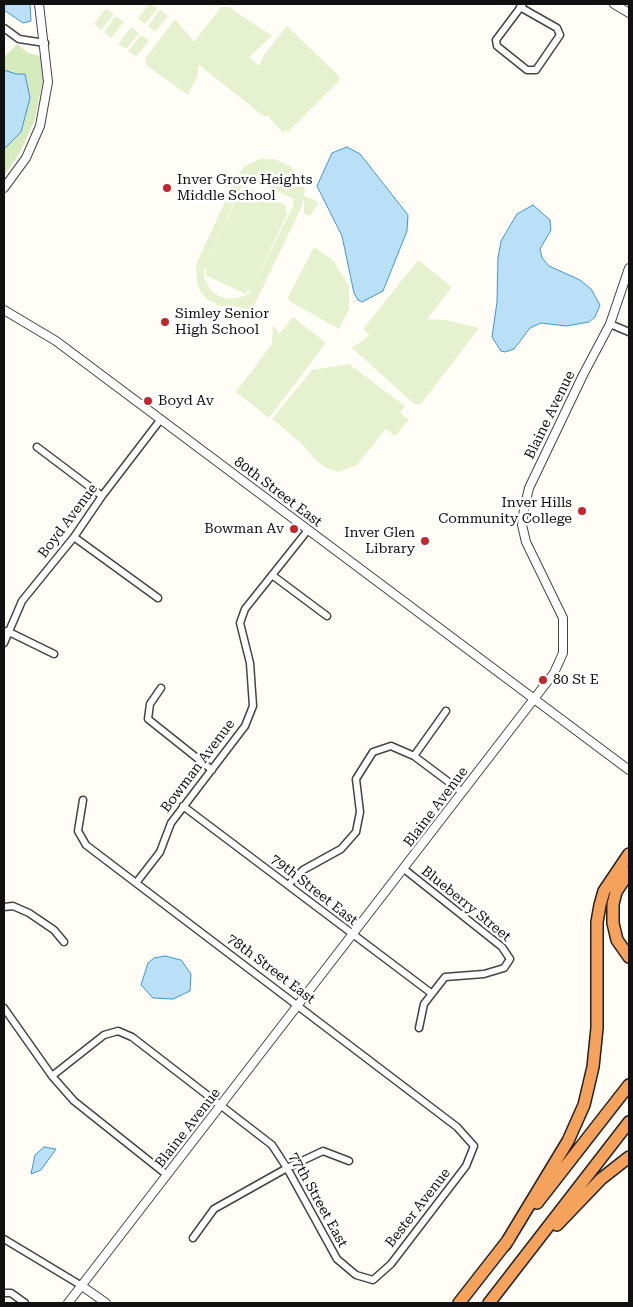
<!DOCTYPE html>
<style>
body{margin:0}
#map{position:relative;width:633px;height:1307px;overflow:hidden;background:#fffdf5;font-family:"Roboto Serif",serif}
canvas{display:block}
.frame{position:absolute;inset:0;border:5px solid #111;pointer-events:none}
</style>
<div id="map">
<canvas width="633" height="1307"></canvas>
<div class="frame"></div>
</div>
<script>
const c = document.querySelector('canvas').getContext('2d');
c.lineJoin = 'round';
function fill(path, color) { c.fillStyle = color; c.fill(path, 'evenodd'); }
const poly = rows => new Path2D(rows.map(r => 'M' + r).join(''));
function trace(path, color, width, dash) { c.strokeStyle = color; c.lineWidth = width; c.lineCap = dash ? 'butt' : 'round'; c.setLineDash(dash || []); c.stroke(path); }
function write(font, color, halo, rows, align = 'center') {
  c.font = font + ' "Roboto Serif",serif'; c.lineWidth = 5; c.setLineDash([]); c.textBaseline = 'middle'; c.strokeStyle = halo; c.fillStyle = color; for (const [text, x, y, turn = 0] of rows) {
    c.save(); c.translate(x, y); c.rotate((+turn || 0) * Math.PI / 180); c.textAlign = isNaN(turn) ? turn : align; if (halo) c.strokeText(text, 0, 0); c.fillText(text, 0, 0); c.restore();
  }
}
fill(poly([
 [17,44,28,53,41,56,43,81,34,122,19,154,4,176,4,57]
]), '#d5ebbd');
fill(poly([
 [149,4,158,8,145,24,138,19],
 [221,7,229,7,272,36,249,57,259,66,264,55,287,26,339,76,339,81,288,132,284,129,285,135,267,115,265,117,199,65,197,77,188,95,146,65,145,59,175,19,194,42],
 [106,8,114,14,101,30,94,24],
 [160,10,168,16,155,32,148,26],
 [116,16,124,22,111,38,104,32],
 [131,27,139,33,126,49,118,44],
 [141,35,149,41,136,57,128,51],
 [260,159,274,159,290,166,300,179,305,190,304,196,319,202,310,216,304,213,304,198,302,206,251,312,239,307,220,306,208,300,200,291,197,282,196,264,237,176,245,166],
 [246,177,294,199,293,206,251,290,288,212,285,211,287,206,247,187,244,191,241,190,204,268],
 [204,268,207,270,205,275,246,294,248,289,251,291,245,296,237,298,227,299,217,295,210,289,204,277],
 [314,247,333,260,349,286,349,309,339,329,289,301,288,297],
 [418,260,452,287,427,319,446,320,479,328,421,404,414,404,352,348,370,335,363,329],
 [293,317,326,343,269,418,236,392,272,344,273,325,279,334],
 [349,364,405,406,400,413,409,420,395,436,386,429,357,465,338,472,326,468,315,459,302,444,272,419,312,370]
]), '#e6f2cf');
const water = poly([
 [4,4,30,4,31,21,23,23,4,10,4,4],
 [4,70,16,74,25,74,30,98,21,132,4,149,4,70],
 [347,147,360,154,408,215,407,231,383,291,362,302,358,300,354,293,342,236,317,186,332,153,347,147],
 [533,205,550,220,551,230,540,249,542,258,549,266,580,280,591,289,600,305,595,317,589,322,566,326,541,323,530,328,514,349,505,352,501,351,492,337,497,302,498,258,501,241,517,214,533,205],
 [165,956,181,960,191,974,190,991,173,999,153,998,141,985,148,963,154,958,165,956],
 [44,1147,56,1149,41,1170,31,1174,35,1155,44,1147]
]);
fill(water, '#b9e0f7');
trace(water, '#3f96cf', 1);
const minor = poly([
 [520,7,557,28,560,35,536,70,527,70,497,46,496,40,523,4],
 [4,28,19,39,45,43],
 [610,324,629,332],
 [37,447,102,496],
 [74,537,158,598],
 [272,575,327,616],
 [7,631,54,654],
 [4,643,22,601,74,537,102,496,161,419],
 [161,688,150,704,148,719,212,770],
 [414,756,446,711],
 [183,806,431,993],
 [404,869,502,947,510,959,504,968,484,974,445,977,424,1004,419,1028],
 [136,883,160,852,171,823,245,726,253,706,250,663,240,623,245,609,308,530],
 [288,885,303,870,341,849,356,832,360,812,356,779,373,752,391,746,414,756,462,792],
 [4,907,13,906,29,913,54,930,64,942],
 [4,1008,52,1076,74,1101,167,1175],
 [52,1076,104,1035,118,1031,132,1037,272,1145,287,1168,337,1259,356,1275,373,1280,391,1264,466,1166,474,1146,457,1127,86,845,78,831,83,800],
 [193,1238,214,1209,287,1168,323,1151,349,1161],
 [4,1239,82,1286],
 [4,1293,11,1293,25,1303]
]);
const tertiary = poly([
 [614,4,629,13],
 [4,188,26,158,40,126,48,82,39,4],
 [4,310,56,341,629,770],
 [82,1286,106,1303],
 [68,1303,554,673,563,653,563,618,526,542,522,525,524,509,529,488,583,375,610,324,629,268]
]);
const motorway = poly([
 [629,872,616,892,613,904,613,923,617,940,629,957],
 [537,1203,629,1085],
 [557,1225,601,1179,629,1157],
 [505,1245,568,1141,584,1105,593,1067,597,1028,597,922,600,905,604,891,629,854],
 [459,1303,509,1239],
 [489,1303,629,1122]
]);
trace(minor, '#444', 9);
trace(tertiary, '#444', 10);
trace(motorway, '#222', 14);
trace(minor, '#fff', 6);
trace(tertiary, '#fff', 8);
trace(motorway, '#f5a25d', 11);
for (const [x, y, r, color] of [
 [167,188,5,"#c4262e"],
 [165,322,5,"#c4262e"],
 [148,401,5,"#c4262e"],
 [582,511,5,"#c4262e"],
 [294,529,5,"#c4262e"],
 [425,541,5,"#c4262e"],
 [543,680,5,"#c4262e"]
]) { const dot = new Path2D(); dot.arc(x, y, r, 0, 2 * Math.PI); c.fillStyle = color; c.fill(dot); trace(dot, '#fff', 2); }
write('14px', '#111', '#fff', [
 ["Inver Grove Heights",177,180],
 ["Middle School",177,196],
 ["Simley Senior",175,314],
 ["High School",175,330],
 ["Boyd Av",158,401],
 ["Inver Hills",572,503,"right"],
 ["Community College",572,519,"right"],
 ["Bowman Av",284,529,"right"],
 ["Inver Glen",415,533,"right"],
 ["Library",415,549,"right"],
 ["80 St E",553,680]
], 'left');
write('14px', '#111', '#fff', [
 ["Blaine Avenue",550,415,-64],
 ["80th Street East",278,492,37],
 ["Boyd Avenue",68,521,-53],
 ["Bowman Avenue",198,766,-53],
 ["Blaine Avenue",436,807,-53],
 ["79th Street East",314,890,38],
 ["Blueberry Street",466,904,39],
 ["78th Street East",271,969,37],
 ["Blaine Avenue",188,1128,-52],
 ["77th Street East",318,1200,61],
 ["Bester Avenue",418,1208,-52]
]);
</script>
